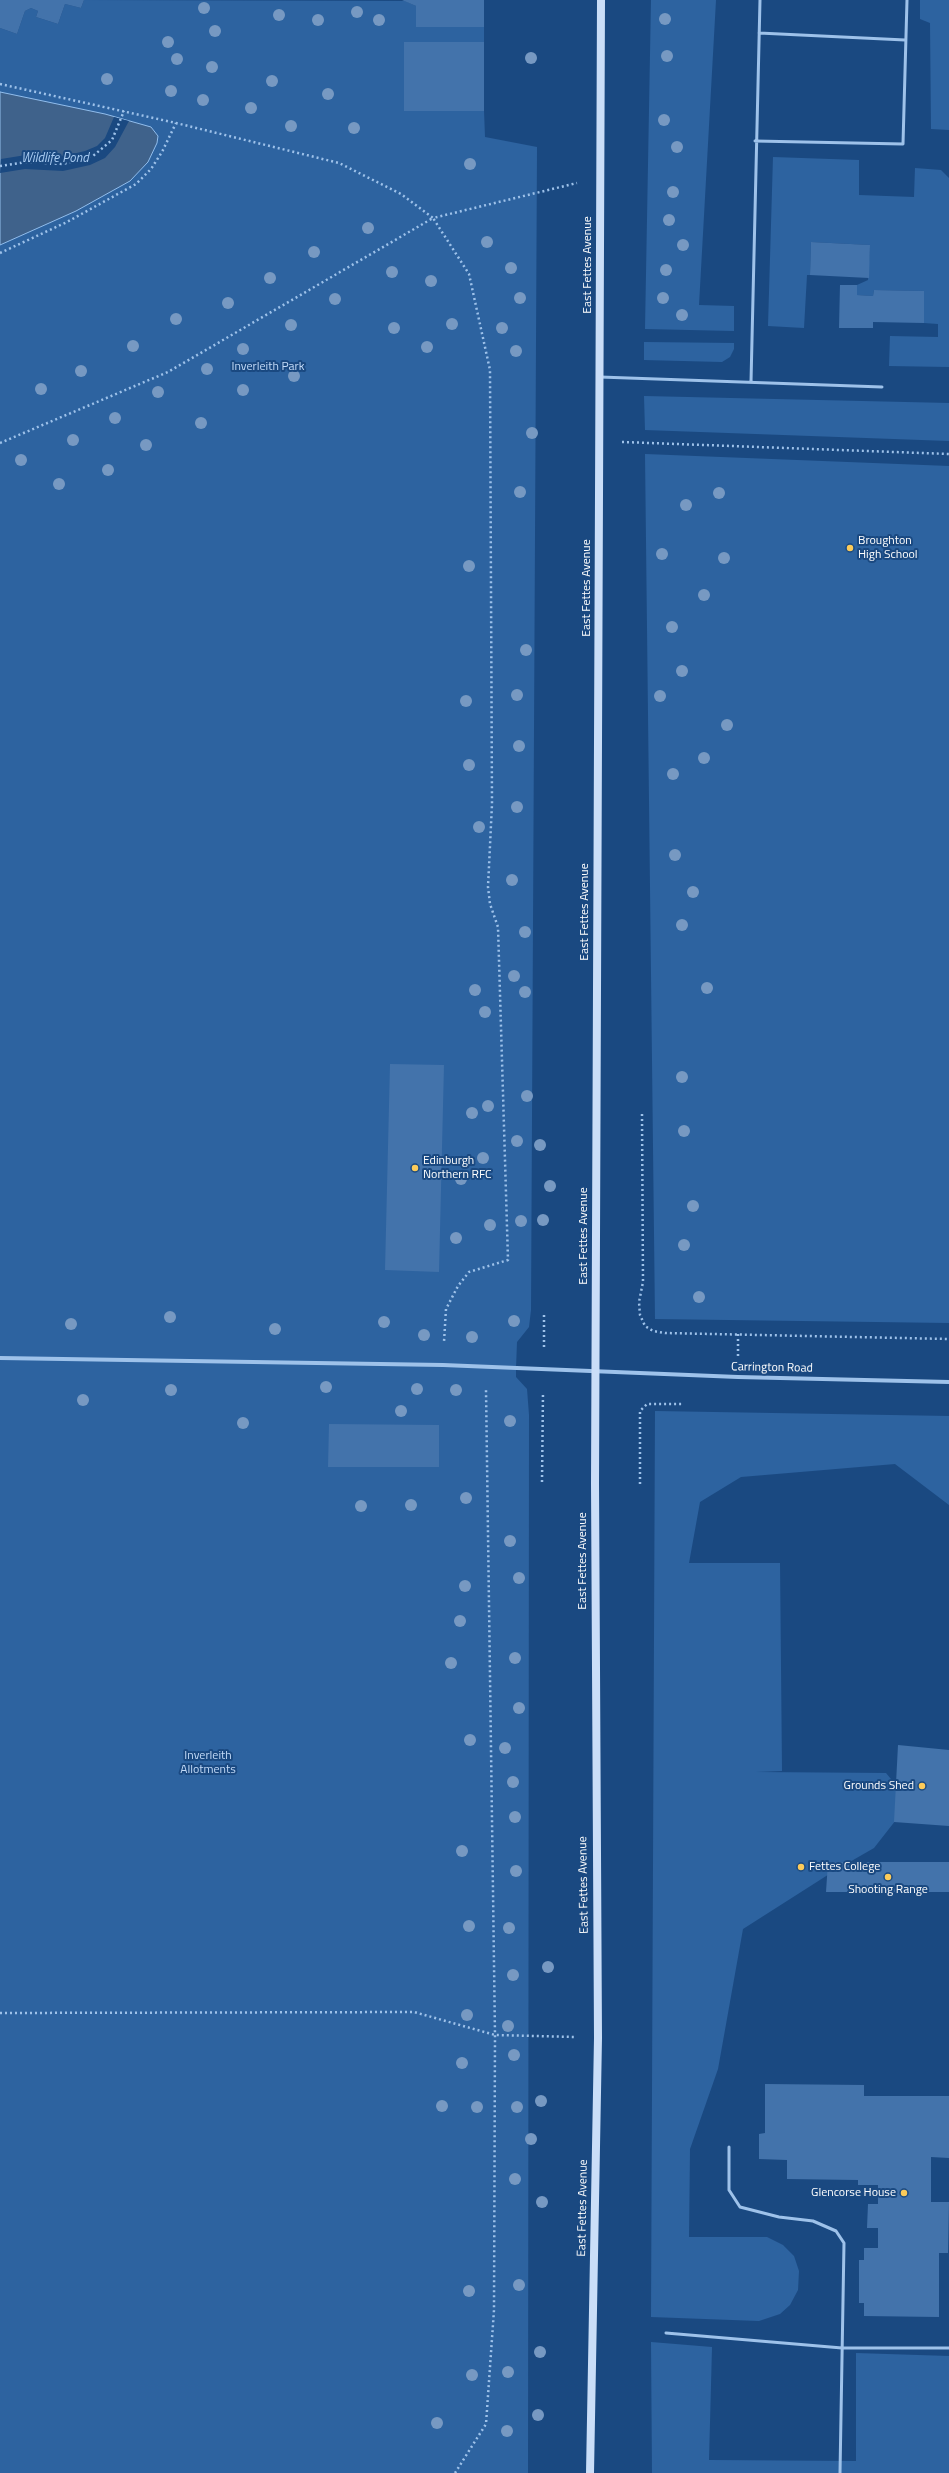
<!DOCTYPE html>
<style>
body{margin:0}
canvas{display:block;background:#1a4981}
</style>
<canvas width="949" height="2473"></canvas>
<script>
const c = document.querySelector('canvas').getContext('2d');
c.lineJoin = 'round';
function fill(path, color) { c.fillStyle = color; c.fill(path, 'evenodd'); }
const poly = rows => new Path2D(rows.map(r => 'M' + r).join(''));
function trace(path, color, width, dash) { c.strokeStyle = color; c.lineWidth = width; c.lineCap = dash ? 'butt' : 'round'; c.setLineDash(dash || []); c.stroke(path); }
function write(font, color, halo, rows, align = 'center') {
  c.font = font + ' "Titillium Web",sans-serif'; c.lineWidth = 4; c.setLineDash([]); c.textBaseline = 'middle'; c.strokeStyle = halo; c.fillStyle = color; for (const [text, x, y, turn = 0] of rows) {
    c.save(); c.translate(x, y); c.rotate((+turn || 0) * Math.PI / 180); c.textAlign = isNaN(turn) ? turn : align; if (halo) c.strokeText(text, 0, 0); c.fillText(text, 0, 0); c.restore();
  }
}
fill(poly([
 [84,0,405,1,416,6,416,27,484,27,484,42,404,42,404,111,484,111,485,137,537,147,531,1310,529,1327,517,1342,516,1368,516,1377,527,1389,529,1415,528,2473,0,2473,0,28,17,34,25,11,31,8,38,11,36,17,58,24,65,4,81,8],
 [651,0,716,0,699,305,734,306,734,331,645,329],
 [920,0,949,0,949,130,931,129,930,23,920,19],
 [773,157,859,160,859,195,914,197,915,168,941,170,949,178,949,367,889,366,890,336,938,337,938,324,924,323,924,291,874,290,873,296,857,295,857,285,868,280,870,245,811,242,810,275,807,275,804,328,768,326],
 [644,342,734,343,734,349,730,357,722,362,644,360],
 [644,396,949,403,949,441,645,430],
 [645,454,949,466,949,1323,655,1319],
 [655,1411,949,1416,949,1505,895,1464,741,1477,700,1502,689,1563,780,1563,782,1771,756,1772,886,1773,910,1802,874,1848,834,1871,743,1929,718,2069,690,2149,689,2237,767,2237,783,2245,794,2256,799,2271,798,2290,790,2305,780,2314,759,2321,651,2317],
 [651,2342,712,2347,709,2460,856,2461,856,2353,949,2356,949,2473,652,2473]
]), '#2d63a0');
const water = poly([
 [0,92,105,114,151,127,158,136,157,143,148,162,130,181,76,211,0,245,0,92]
]);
fill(water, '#3f628b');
trace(water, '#91bdec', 1);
fill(poly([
 [114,117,129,121,115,147,105,158,90,165,63,171,25,169,0,173,1,159,26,155,64,156,85,151,97,146,105,138]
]), '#1a4981');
fill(poly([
 [0,0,84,0,81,8,65,4,58,24,36,17,38,11,31,8,25,11,17,34,0,28],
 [402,0,484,0,484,27,416,27,416,6],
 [404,42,484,42,484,111,404,111],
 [811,242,870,245,869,278,810,275],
 [840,285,857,285,857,295,873,296,874,290,924,291,924,323,873,322,873,328,839,328],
 [390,1064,444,1065,439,1272,385,1270],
 [329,1424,439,1425,439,1467,328,1467],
 [898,1745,949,1750,949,1826,894,1822],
 [828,1862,949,1862,949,1892,826,1892],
 [765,2084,864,2085,864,2096,949,2096,949,2158,931,2157,931,2202,949,2202,948,2253,939,2253,939,2317,864,2316,864,2303,859,2303,859,2260,864,2260,864,2248,878,2248,878,2228,867,2228,868,2204,878,2204,878,2185,858,2185,858,2180,787,2179,787,2160,759,2159,759,2134,765,2133]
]), '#4373ab');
trace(poly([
 [0,84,176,123,339,163,401,194,433,218,577,183],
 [0,166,27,162,63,164,93,156,112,140,124,111],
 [0,253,67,222,136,184,151,169,162,152,176,123],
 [622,442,949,454],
 [0,443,168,372,433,218,469,274,490,370,492,804,488,887,490,904,498,927,508,1260,469,1272,458,1286,446,1309,444,1342],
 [642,1114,643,1282,639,1302,640,1315,645,1326,653,1331,665,1333,949,1339],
 [544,1347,544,1313],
 [738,1356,738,1334],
 [542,1482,543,1392],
 [640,1484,640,1411,647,1404,683,1404],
 [0,2013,414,2012,495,2035,574,2037],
 [455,2473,486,2424,494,2310,495,2035,486,1389]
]), '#9ec2ea', 2.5, [2, 3]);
trace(poly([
 [759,33,905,40],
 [755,141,903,144,907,0],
 [600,377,882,387],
 [751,382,760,0],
 [729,2147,729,2190,740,2207,779,2217,813,2221,836,2231,844,2243,840,2473],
 [666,2333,842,2348,949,2348]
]), '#9ec2ea', 3);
trace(poly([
 [0,1358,443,1365,738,1377,949,1382]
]), '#9ec2ea', 4);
trace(poly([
 [590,2473,598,2038,595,1483,601,0]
]), '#cadef8', 8);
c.fillStyle = '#7799c2';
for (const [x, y] of [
 [204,8],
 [357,12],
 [279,15],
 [665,19],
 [318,20],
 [379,20],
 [215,31],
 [168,42],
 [667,56],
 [531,58],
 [177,59],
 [212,67],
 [107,79],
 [272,81],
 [171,91],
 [328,94],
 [203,100],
 [251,108],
 [664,120],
 [291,126],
 [354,128],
 [677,147],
 [470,164],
 [673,192],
 [669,220],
 [368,228],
 [487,242],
 [683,245],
 [314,252],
 [511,268],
 [666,270],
 [392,272],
 [270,278],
 [431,281],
 [520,298],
 [663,298],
 [335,299],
 [228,303],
 [682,315],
 [176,319],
 [452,324],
 [291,325],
 [394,328],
 [502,328],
 [133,346],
 [427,347],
 [243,349],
 [516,351],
 [207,369],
 [81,371],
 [294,376],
 [41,389],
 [243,390],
 [158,392],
 [115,418],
 [201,423],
 [532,433],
 [73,440],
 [146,445],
 [21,460],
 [108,470],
 [59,484],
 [520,492],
 [719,493],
 [686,505],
 [662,554],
 [724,558],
 [469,566],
 [704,595],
 [672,627],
 [526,650],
 [682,671],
 [517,695],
 [660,696],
 [466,701],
 [727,725],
 [519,746],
 [704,758],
 [469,765],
 [673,774],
 [517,807],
 [479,827],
 [675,855],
 [512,880],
 [693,892],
 [682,925],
 [525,932],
 [514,976],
 [707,988],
 [475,990],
 [525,992],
 [485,1012],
 [682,1077],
 [527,1096],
 [488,1106],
 [472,1113],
 [684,1131],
 [517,1141],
 [540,1145],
 [483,1158],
 [461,1179],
 [550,1186],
 [693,1206],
 [543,1220],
 [521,1221],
 [490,1225],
 [456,1238],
 [684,1245],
 [699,1297],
 [170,1317],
 [514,1321],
 [384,1322],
 [71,1324],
 [275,1329],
 [424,1335],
 [472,1337],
 [326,1387],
 [417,1389],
 [171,1390],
 [456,1390],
 [83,1400],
 [401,1411],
 [510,1421],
 [243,1423],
 [466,1498],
 [411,1505],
 [361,1506],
 [510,1541],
 [519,1578],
 [465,1586],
 [460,1621],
 [515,1658],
 [451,1663],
 [519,1708],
 [470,1740],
 [505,1748],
 [513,1782],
 [515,1817],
 [462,1851],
 [516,1871],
 [469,1926],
 [509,1928],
 [548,1967],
 [513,1975],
 [467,2015],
 [508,2026],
 [514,2055],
 [462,2063],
 [541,2101],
 [442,2106],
 [477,2107],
 [517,2107],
 [531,2139],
 [515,2179],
 [542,2202],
 [519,2285],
 [469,2291],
 [540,2352],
 [508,2372],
 [472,2375],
 [538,2415],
 [437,2423],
 [507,2431]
]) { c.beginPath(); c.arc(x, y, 6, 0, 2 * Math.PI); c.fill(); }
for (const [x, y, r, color] of [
 [850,548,4,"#fccb5a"],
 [415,1168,4,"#fccb5a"],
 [922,1786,4,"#fccb5a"],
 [801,1867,4,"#fccb5a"],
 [888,1877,4,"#fccb5a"],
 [904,2193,4,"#fccb5a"]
]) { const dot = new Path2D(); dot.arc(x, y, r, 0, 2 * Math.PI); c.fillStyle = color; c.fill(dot); trace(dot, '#1a4981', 1.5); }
write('12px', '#fff', '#1a4981', [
 ["East Fettes Avenue",588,265,-90],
 ["East Fettes Avenue",587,588,-90],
 ["East Fettes Avenue",585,912,-90],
 ["East Fettes Avenue",584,1236,-90],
 ["Carrington Road",772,1368,1],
 ["East Fettes Avenue",583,1561,-90],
 ["East Fettes Avenue",584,1885,-91],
 ["East Fettes Avenue",583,2208,-89]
]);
write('12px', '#c3dbf8', '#1a4981', [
 ["Inverleith Park",268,367],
 ["Inverleith",208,1756],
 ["Allotments",208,1770]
]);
write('12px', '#fff', '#1a4981', [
 ["Broughton",858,541],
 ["High School",858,555],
 ["Edinburgh",423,1161],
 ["Northern RFC",423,1175],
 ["Grounds Shed",914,1786,"right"],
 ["Fettes College",809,1867],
 ["Shooting Range",888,1890,"center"],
 ["Glencorse House",896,2193,"right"]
], 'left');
write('italic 13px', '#a9ccf2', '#1a4981', [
 ["Wildlife Pond",55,159]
]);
</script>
